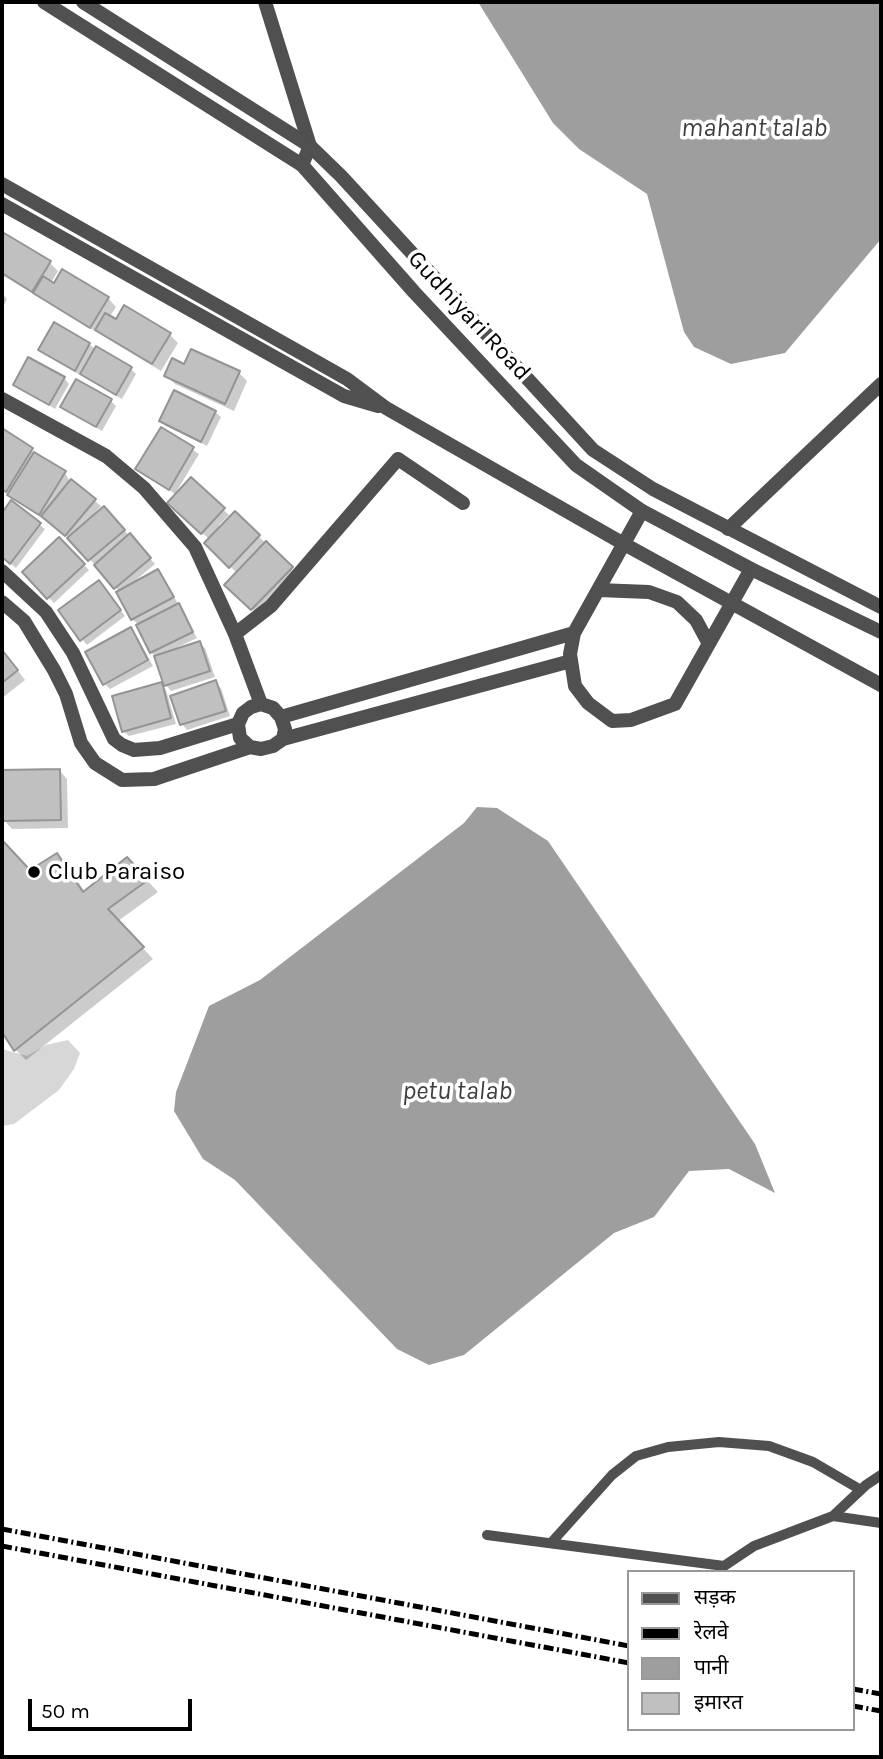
<!DOCTYPE html>
<meta charset="utf-8">
<style>
body{margin:0}
#map{position:relative;width:883px;height:1759px;overflow:hidden;background:#fff;font-family:Karla,"Noto Sans Devanagari",sans-serif}
canvas{display:block}
.frame{position:absolute;inset:0;border:4px solid #000;pointer-events:none}
.legend{position:absolute;left:627px;top:1570px;width:228px;height:161px;box-sizing:border-box;background:#fff;border:2px solid #999;margin:0;padding:9px 12px;list-style:none;font-size:21px;color:#000}
.legend li{display:flex;align-items:center;gap:14px;height:35px}
.legend b{width:35px;border:2px solid #999}
.scale{position:absolute;left:28px;top:1699px;width:164px;height:32px;box-sizing:border-box;border:4px solid #000;border-top:0;padding-left:9px;font-size:21px;line-height:24px;white-space:nowrap;color:#000;-webkit-text-stroke:5px #fff;paint-order:stroke}
</style>
<div id="map">
<canvas width="883" height="1759"></canvas>
<div class="frame"></div>
<ul class="legend">
<li><b style="height:9px;background:#505050"></b>सड़क</li>
<li><b style="height:9px;background:#000"></b>रेलवे</li>
<li><b style="height:19px;background:#9e9e9e"></b>पानी</li>
<li><b style="height:19px;background:#c0c0c0"></b>इमारत</li>
</ul>
<div class="scale">50 m</div>
</div>
<script>
const ctx = document.querySelector('canvas').getContext('2d');
ctx.lineJoin = 'round';
function fill(path, color) {
  ctx.fillStyle = color;
  ctx.fill(path, 'evenodd');
}
function poly(rows) {
  const path = new Path2D();
  for (const r of rows) {
    path.moveTo(r[0], r[1]);
    for (let i = 2; i < r.length; i += 2) path.lineTo(r[i], r[i + 1]);
  }
  return path;
}
function trace(path, color, width, dash) {
  ctx.strokeStyle = color;
  ctx.lineWidth = width;
  ctx.lineCap = dash ? 'butt' : 'round';
  ctx.setLineDash(dash || []);
  ctx.stroke(path);
}
function drawText(font, color, halo, rows, align = 'center') {
  ctx.font = font + ' Karla,sans-serif';
  ctx.lineWidth = 7;
  ctx.setLineDash([]);
  ctx.textBaseline = 'middle';
  ctx.strokeStyle = halo;
  ctx.fillStyle = color;
  for (const [text, x, y, turn = 0] of rows) {
    ctx.save();
    ctx.translate(x, y);
    ctx.rotate((+turn || 0) * Math.PI / 180);
    ctx.textAlign = isNaN(turn) ? turn : align;
    if (halo) ctx.strokeText(text, 0, 0);
    ctx.fillText(text, 0, 0);
    ctx.restore();
  }
}
fill(poly([
 [68,1040,80,1053,74,1069,59,1090,14,1124,2,1126,2,1049,27,1056,46,1045]
]), '#d7d7d7');
fill(poly([
 [478,2,881,2,881,239,785,353,731,364,694,347,684,332,647,194,579,149,553,123],
 [477,807,497,808,548,841,755,1144,775,1193,729,1169,689,1171,654,1217,614,1233,464,1355,429,1365,397,1349,235,1180,203,1159,174,1111,176,1092,209,1006,260,980,464,823]
]), '#9e9e9e');
fill(poly([
 [5,235,49,262,58,271,51,283,108,298,116,307,109,318,170,335,178,343,161,371,2,275,2,240],
 [2,293,7,299,2,309],
 [89,344,96,350,131,369,136,374,122,399,88,379,81,373,80,375,46,355,41,350],
 [185,366,239,373,247,381,234,411,175,384,166,375],
 [64,378,69,384,55,409,15,384],
 [111,401,116,406,102,431,62,407],
 [215,412,221,417,207,446,166,426,161,421],
 [161,429,199,454,175,494,137,469],
 [2,431,65,473,69,480,101,506,93,515,109,514,155,564,131,584,158,571,163,577,197,638,176,648,177,651,199,643,205,648,215,677,171,691,166,685,156,657,151,652,139,625,132,619,120,592,72,540,2,489],
 [191,479,229,515,219,525,221,528,235,513,300,577,261,617,227,585,238,574,206,543,210,540,169,503],
 [11,503,45,529,16,568,2,557,2,516],
 [59,540,89,570,54,603,24,572],
 [104,588,125,616,87,645,82,639],
 [130,630,136,635,153,666,110,689,105,684],
 [2,650,25,680,2,698],
 [215,682,221,688,230,716,187,730,182,724],
 [161,684,166,690,176,724,129,736,123,731],
 [59,770,67,779,68,828,12,829,4,820],
 [2,842,30,872,57,855,68,867,85,892,127,859,158,892,118,921,153,959,26,1060,15,1049,5,1034,2,1036]
]), '#0003');
const building = poly([
 [4,233,51,261,32,292,2,273,2,237,4,233],
 [62,269,109,297,90,328,33,293,43,276,54,283,62,269],
 [124,305,171,333,152,364,95,330,105,313,116,319,124,305],
 [54,322,90,343,75,371,38,350,54,322],
 [96,346,132,367,116,395,80,374,96,346],
 [191,349,240,371,225,404,164,376,172,358,184,364,191,349],
 [28,357,65,377,49,405,13,385,28,357],
 [76,379,112,399,96,427,60,407,76,379],
 [174,390,216,411,201,442,159,421,174,390],
 [161,427,194,447,169,490,135,469,161,427],
 [2,428,33,448,6,492,2,489,2,428],
 [34,452,66,471,39,515,7,495,34,452],
 [191,477,225,508,201,534,167,503,191,477],
 [71,479,96,499,65,536,41,516,71,479],
 [11,500,41,523,10,564,2,557,2,513,11,500],
 [104,506,125,530,88,561,67,538,104,506],
 [235,511,260,535,229,568,204,543,235,511],
 [130,533,151,558,114,589,94,565,130,533],
 [59,537,85,564,47,599,22,572,59,537],
 [266,541,293,567,251,610,224,585,266,541],
 [158,569,174,597,131,620,116,592,158,569],
 [99,580,121,610,80,641,58,610,99,580],
 [179,603,193,632,150,653,136,625,179,603],
 [131,627,148,660,103,685,85,652,131,627],
 [200,641,210,671,164,686,154,656,200,641],
 [2,650,18,670,2,683,2,650],
 [216,680,226,711,180,725,170,696,216,680],
 [162,682,171,718,122,732,112,696,162,682],
 [60,769,61,820,2,821,2,770,60,769],
 [2,840,30,870,57,853,83,892,127,857,148,880,108,909,144,947,14,1051,2,1032,2,840]
]);
fill(building, '#c0c0c0');
trace(building, '#949494', 2);
trace(poly([
 [833,1516,881,1523],
 [487,1535,724,1566,754,1546,833,1516,866,1485,881,1475],
 [551,1543,612,1475,636,1456,668,1447,719,1442,769,1446,813,1462,861,1490]
]), '#505050', 10);
trace(poly([
 [265,2,310,146,302,165],
 [2,184,347,379,386,408,624,544,881,685],
 [2,204,344,396,378,406],
 [2,399,106,456,144,488,195,547,235,634,261,704],
 [642,511,574,633,570,654,575,686,588,703,612,721,631,720,675,704,751,569],
 [728,529,881,384],
 [2,571,46,612,73,653,114,739,122,745,134,750,160,748,238,724],
 [598,590,649,592,677,602,696,620,709,644],
 [2,602,24,621,54,670,66,694,81,743,95,763,122,780,154,779,250,747],
 [235,634,271,606,398,459,463,503],
 [261,704,273,708,281,717,285,729,283,739,273,746,261,749,250,747,240,738,238,724,243,713,251,707,261,704],
 [281,717,574,633],
 [283,739,571,661]
]), '#505050', 14);
trace(poly([
 [44,2,302,165,414,292,576,465,642,511,751,569,881,632],
 [83,2,310,146,341,176,593,450,653,489,881,607]
]), '#505050', 14);
trace(poly([
 [2,1529,629,1646],
 [2,1546,629,1663],
 [853,1689,881,1694],
 [853,1706,881,1711]
]), '#000', 5, [10, 3.5, 2, 3.5]);
for (const [x, y, r, color] of [
 [34,872,7,"#000"]
]) {
  const dot = new Path2D();
  dot.arc(x, y, r, 0, 2 * Math.PI);
  ctx.fillStyle = color;
  ctx.fill(dot);
  trace(dot, '#fff', 2.5);
}
drawText('24px', '#000', '#fff', [
 ["Gudhiyari Road",469,316,47]
]);
drawText('24px', '#000', '#fff', [
 ["Club Paraiso",48,872]
], 'left');
drawText('italic 26px', '#3f3f3f', '#fff', [
 ["mahant talab",754,129],
 ["petu talab",457,1092]
]);
</script>
